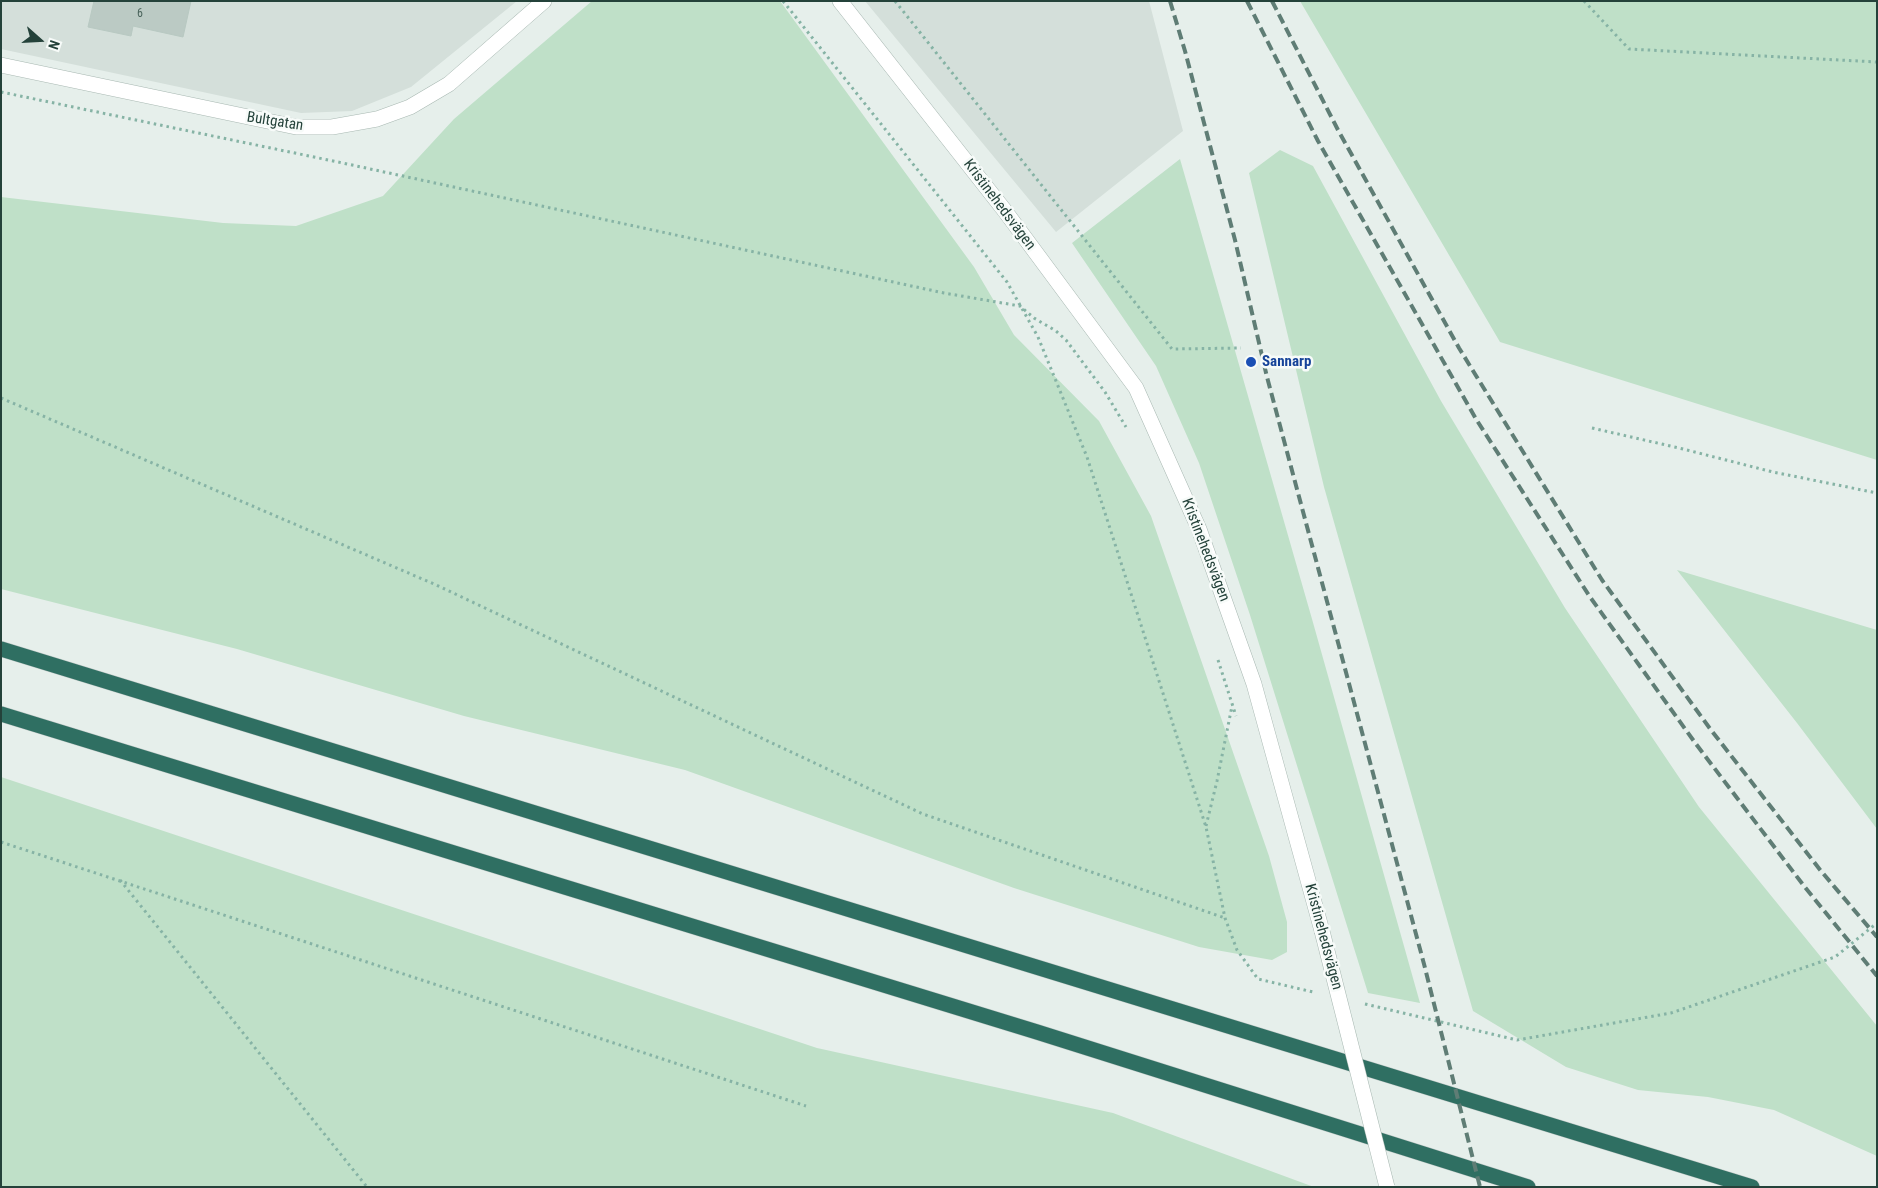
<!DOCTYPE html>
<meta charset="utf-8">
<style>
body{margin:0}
#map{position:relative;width:1878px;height:1188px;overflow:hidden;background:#e6efeb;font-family:"Roboto Condensed",sans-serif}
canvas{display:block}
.frame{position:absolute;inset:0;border:2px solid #24423a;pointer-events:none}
.north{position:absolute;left:15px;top:15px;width:50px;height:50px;-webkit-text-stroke:4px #f7fbf9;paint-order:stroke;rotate:109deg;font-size:14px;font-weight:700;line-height:20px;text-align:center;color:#24423a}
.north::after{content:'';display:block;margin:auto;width:18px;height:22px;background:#24423a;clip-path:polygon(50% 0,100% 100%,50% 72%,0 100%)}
</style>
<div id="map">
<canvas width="1878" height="1188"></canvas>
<div class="frame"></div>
<div class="north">N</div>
</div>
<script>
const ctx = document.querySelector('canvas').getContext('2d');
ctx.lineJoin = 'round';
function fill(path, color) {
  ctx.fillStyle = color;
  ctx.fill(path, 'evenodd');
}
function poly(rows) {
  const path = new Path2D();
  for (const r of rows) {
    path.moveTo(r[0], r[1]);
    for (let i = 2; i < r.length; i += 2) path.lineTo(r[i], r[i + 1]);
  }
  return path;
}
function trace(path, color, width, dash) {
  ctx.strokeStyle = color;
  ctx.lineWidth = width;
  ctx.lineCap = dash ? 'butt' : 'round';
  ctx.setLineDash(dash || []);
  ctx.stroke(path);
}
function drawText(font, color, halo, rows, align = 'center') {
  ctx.font = font + ' "Roboto Condensed",sans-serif';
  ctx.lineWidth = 5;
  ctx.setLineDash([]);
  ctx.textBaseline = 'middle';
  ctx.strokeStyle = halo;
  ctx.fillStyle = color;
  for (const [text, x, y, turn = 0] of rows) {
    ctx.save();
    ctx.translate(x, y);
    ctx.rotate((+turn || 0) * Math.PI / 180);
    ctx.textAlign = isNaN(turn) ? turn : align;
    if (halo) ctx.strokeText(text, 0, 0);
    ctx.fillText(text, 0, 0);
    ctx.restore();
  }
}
fill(poly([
 [1,1,517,1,411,87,352,111,301,113,1,49],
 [865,1,1149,1,1183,131,1056,232]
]), '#d4dfda');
fill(poly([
 [592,1,780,1,974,267,1014,335,1099,421,1151,516,1269,856,1287,922,1287,952,1272,960,1199,947,1014,888,685,770,464,716,237,649,1,589,1,197,223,223,296,226,383,196,454,119],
 [1300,1,1877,1,1877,460,1500,342],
 [1280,150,1313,166,1441,401,1565,608,1699,807,1877,1026,1877,1156,1774,1110,1708,1097,1638,1090,1566,1067,1473,1011,1324,487,1249,173],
 [1180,159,1312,619,1420,1003,1368,993,1250,615,1199,463,1156,366,1072,243],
 [1677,570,1877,630,1877,829,1797,723],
 [1,777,817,1048,1113,1113,1314,1187,1,1187]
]), '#bfe0c8');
const building = poly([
 [94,1,191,1,183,37,133,26,131,36,88,27,94,1]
]);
fill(building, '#bbcac4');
trace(building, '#b8c9c2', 1);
const minor = poly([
 [1,65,296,127,332,127,377,119,410,107,449,84,544,1]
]);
const tertiary = poly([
 [840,1,1005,211,1136,388,1199,529,1254,684,1322,931]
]);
const motorway = poly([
 [1,649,1752,1187],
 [1,714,1037,1032,1528,1187]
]);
trace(minor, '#a8b8b2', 16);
trace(tertiary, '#a8b8b2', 16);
trace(motorway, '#c2cac8', 16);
trace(poly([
 [783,1,1007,282,1038,337,1087,457,1206,827,1225,918,1237,950,1258,979,1313,992],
 [895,1,1172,349,1241,348],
 [1584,1,1629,49,1877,62],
 [1,92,338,162,944,293,1020,306,1034,318,1056,331,1066,340,1105,392,1126,427],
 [1,398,434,584,923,814,1225,918],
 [1592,428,1679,448,1773,472,1877,493],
 [1218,660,1236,716],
 [1206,826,1217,781,1232,706],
 [1,842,806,1106],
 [120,880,367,1187],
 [1365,1004,1517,1040,1671,1013,1835,957,1877,923]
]), '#86b3a5', 3, [2.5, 4]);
trace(minor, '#fff', 15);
trace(tertiary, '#fff', 15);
trace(motorway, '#2f6f62', 15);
trace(poly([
 [1170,1,1185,51,1235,240,1267,377,1424,964,1480,1187],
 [1247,1,1318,141,1476,419,1590,597,1696,744,1804,886,1877,976],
 [1272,1,1338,130,1459,348,1602,580,1711,730,1821,871,1877,937]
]), '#5f7d75', 4, [10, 5]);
const tertiaryBridge = poly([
 [1322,931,1387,1187]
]);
trace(tertiaryBridge, '#a8b8b2', 16, []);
trace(tertiaryBridge, '#fff', 15);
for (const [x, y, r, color] of [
 [1251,362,6,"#1a4fb4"]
]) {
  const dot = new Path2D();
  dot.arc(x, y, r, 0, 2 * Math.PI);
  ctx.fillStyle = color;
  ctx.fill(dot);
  trace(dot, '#f7fbf9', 2);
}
drawText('12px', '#4a645c', null, [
 ["6",140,14]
]);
drawText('15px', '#24423a', '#f7fbf9', [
 ["Bultgatan",275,122,9],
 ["Kristinehedsvägen",999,205,53],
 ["Kristinehedsvägen",1205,550,69],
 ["Kristinehedsvägen",1323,937,75]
]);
drawText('bold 15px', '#164399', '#f7fbf9', [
 ["Sannarp",1262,362]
], 'left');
</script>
